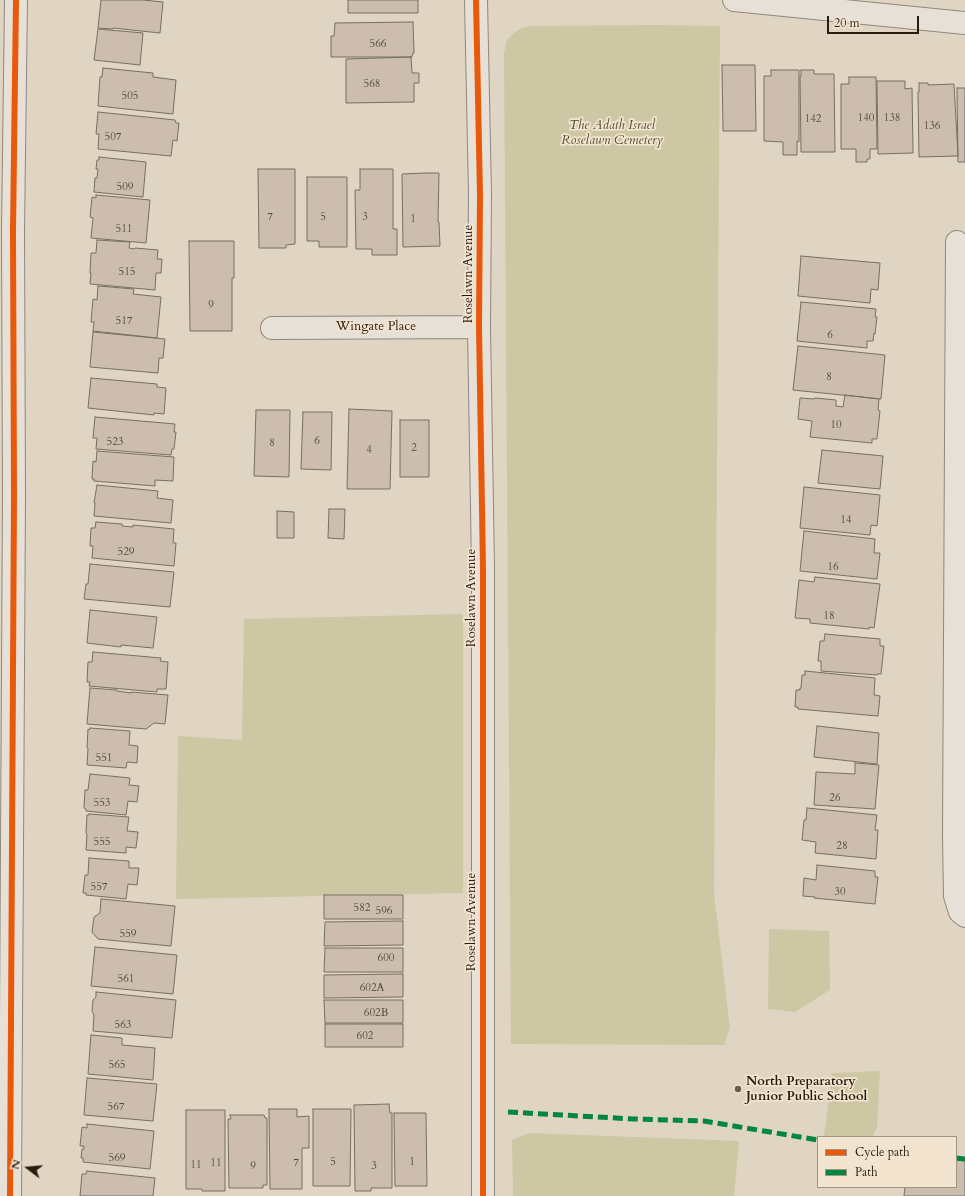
<!DOCTYPE html>
<style>
body{margin:0}
#map{position:relative;width:965px;height:1196px;overflow:hidden;background:#e0d4c3;font-family:Cardo,serif}
canvas{display:block}
.legend{position:absolute;left:817px;top:1136px;width:140px;height:52px;box-sizing:border-box;background:#f3e4d0;border:1px solid #a29482;margin:0;padding:5px 7px;list-style:none;font-size:12px;color:#291c0e}
.legend li{display:flex;align-items:center;gap:8px;height:20px}
.legend b{width:20px;border:1px solid #a29482}
.north{position:absolute;left:8px;top:1148px;width:40px;height:40px;-webkit-text-stroke:3px #f3e4d0;paint-order:stroke;rotate:286deg;font-size:11px;font-weight:700;line-height:16px;text-align:center;color:#291c0e}
.north::after{content:'';display:block;margin:auto;width:14px;height:18px;background:#291c0e;clip-path:polygon(50% 0,100% 100%,50% 72%,0 100%)}
.scale{position:absolute;left:827px;top:16px;width:92px;height:18px;box-sizing:border-box;border:2px solid #291c0e;border-top:0;padding-left:5px;font-size:12px;line-height:14px;white-space:nowrap;color:#291c0e;-webkit-text-stroke:3px #f3e4d0;paint-order:stroke}
</style>
<div id="map">
<canvas width="965" height="1196"></canvas>
<ul class="legend">
<li><b style="height:5px;background:#e8590c"></b>Cycle path</li>
<li><b style="height:5px;background:#00873e"></b>Path</li>
</ul>
<div class="north">N</div>
<div class="scale">20 m</div>
</div>
<script>
const ctx = document.querySelector('canvas').getContext('2d');
ctx.lineJoin = 'round';
function fill(path, color) {
  ctx.fillStyle = color;
  ctx.fill(path, 'evenodd');
}
function poly(rows) {
  const path = new Path2D();
  for (const r of rows) {
    path.moveTo(r[0], r[1]);
    for (let i = 2; i < r.length; i += 2) path.lineTo(r[i], r[i + 1]);
  }
  return path;
}
function trace(path, color, width, dash) {
  ctx.strokeStyle = color;
  ctx.lineWidth = width;
  ctx.lineCap = dash ? 'butt' : 'round';
  ctx.setLineDash(dash || []);
  ctx.stroke(path);
}
function drawText(font, color, halo, rows, align = 'center') {
  ctx.font = font + ' Cardo,serif';
  ctx.lineWidth = 3.5;
  ctx.setLineDash([]);
  ctx.textBaseline = 'middle';
  ctx.strokeStyle = halo;
  ctx.fillStyle = color;
  for (const [text, x, y, turn = 0] of rows) {
    ctx.save();
    ctx.translate(x, y);
    ctx.rotate((+turn || 0) * Math.PI / 180);
    ctx.textAlign = isNaN(turn) ? turn : align;
    if (halo) ctx.strokeText(text, 0, 0);
    ctx.fillText(text, 0, 0);
    ctx.restore();
  }
}
fill(poly([
 [656,25,720,26,714,893,730,1028,724,1045,511,1044,504,53,507,40,514,33,522,28,532,26],
 [463,614,463,893,176,899,178,736,242,740,244,619],
 [769,929,829,931,830,990,795,1012,768,1009],
 [880,1071,877,1128,872,1137,824,1137,832,1073],
 [529,1133,739,1141,734,1196,513,1196,512,1140]
]), '#cdc7a4');
const building = poly([
 [101,0,143,0,163,2,160,33,113,28,113,29,98,28,101,0],
 [348,0,418,0,418,13,348,13,348,0],
 [413,22,414,53,413,53,412,57,331,57,331,36,334,36,335,23,413,22],
 [98,29,143,33,140,65,94,60,98,29],
 [411,57,412,73,419,73,419,83,414,83,414,102,346,103,346,59,411,57],
 [722,65,755,65,756,131,723,131,722,65],
 [103,68,153,73,153,77,176,80,173,114,98,106,100,77,102,77,103,68],
 [771,70,799,70,799,142,797,141,797,155,783,155,783,142,764,141,764,76,771,76,771,70],
 [801,70,814,70,814,74,834,74,835,152,801,152,800,76,801,76,801,70],
 [849,77,876,77,877,149,870,149,870,159,867,159,867,162,856,162,856,149,841,149,841,84,849,84,849,77],
 [877,81,905,81,905,89,912,88,913,153,878,154,877,81],
 [919,83,928,83,928,85,954,84,958,156,919,157,918,92,919,92,919,83],
 [957,88,965,88,965,162,958,162,957,88],
 [98,112,175,120,176,123,179,123,177,141,173,140,171,156,98,149,99,134,96,134,98,112],
 [99,157,146,162,143,197,94,192,95,178,97,178,98,169,96,169,97,160,99,160,99,157],
 [258,169,295,169,295,244,286,245,286,248,259,248,258,169],
 [360,169,393,169,393,229,397,229,397,255,372,255,372,249,356,249,355,190,360,190,360,169],
 [426,173,439,173,438,222,439,222,440,246,403,247,402,174,426,173],
 [307,177,347,177,347,247,319,247,319,241,307,241,307,177],
 [96,195,150,200,146,243,91,238,93,218,90,217,92,197,96,198,96,195],
 [97,240,130,242,129,248,134,249,135,248,158,250,157,259,162,259,161,273,156,273,155,290,90,284,91,273,90,273,91,253,96,253,97,240],
 [189,241,234,241,234,278,232,278,232,331,190,331,189,241],
 [801,256,880,263,878,290,871,289,870,303,798,296,801,256],
 [98,286,134,289,133,294,161,297,157,338,93,331,94,322,91,322,93,299,97,300,98,286],
 [801,302,876,309,875,317,877,317,875,334,874,333,873,341,867,341,867,348,797,341,801,302],
 [93,332,165,339,163,358,159,358,158,373,90,367,93,332],
 [798,346,885,355,881,399,793,390,798,346],
 [91,378,157,384,157,387,166,388,164,414,154,413,154,415,88,408,91,378],
 [845,395,879,399,878,410,880,411,877,439,872,439,872,443,810,437,812,421,798,419,800,398,814,399,815,398,836,400,836,406,843,407,845,395],
 [349,409,392,411,390,489,347,489,349,409],
 [256,410,290,410,289,477,254,476,256,410],
 [303,412,332,412,331,470,301,469,303,412],
 [95,417,175,424,174,432,176,432,174,449,172,449,171,455,96,449,97,438,93,438,95,417],
 [400,420,429,420,429,477,400,477,400,420],
 [822,450,883,456,880,489,818,483,822,450],
 [97,451,174,457,173,481,155,480,155,486,94,481,94,479,92,479,93,461,96,462,97,451],
 [97,485,158,491,157,498,173,500,171,523,94,516,95,503,94,503,97,485],
 [804,487,880,495,877,526,871,525,870,535,800,528,804,487],
 [329,509,345,509,344,539,328,538,329,509],
 [277,511,294,512,294,538,277,538,277,511],
 [96,522,122,524,122,526,133,527,133,525,174,529,173,543,176,543,174,566,92,558,93,546,90,546,91,528,95,528,96,522],
 [804,531,875,539,874,553,880,553,877,579,800,571,804,531],
 [90,564,174,572,170,607,84,599,86,584,88,584,90,564],
 [815,577,880,584,874,628,869,627,869,629,810,623,810,619,795,618,799,580,814,582,815,577],
 [90,610,157,617,153,648,121,645,121,647,87,643,90,610],
 [825,634,880,639,880,646,884,646,881,674,877,674,877,675,821,671,821,661,818,661,820,641,824,641,825,634],
 [93,652,161,658,160,661,168,662,166,689,157,689,157,692,89,686,90,682,87,682,88,662,92,662,93,652],
 [805,671,875,678,874,695,880,696,878,716,798,709,798,707,795,707,796,690,800,690,800,688,801,688,802,675,805,675,805,671],
 [90,688,117,690,117,691,131,693,131,692,168,695,165,724,154,723,146,729,87,724,90,688],
 [817,726,879,733,877,764,814,757,817,726],
 [90,728,130,731,129,745,138,746,137,763,127,762,126,768,87,765,88,748,87,748,88,729,89,730,90,728],
 [855,763,879,765,875,809,814,805,816,772,855,774,855,763],
 [90,774,130,778,129,785,139,786,137,802,128,801,126,815,86,811,86,809,84,808,85,790,88,790,90,774],
 [807,808,877,815,875,830,878,830,876,859,815,853,816,842,802,840,804,820,806,820,807,808],
 [89,814,129,817,127,831,138,832,136,848,126,847,126,853,86,850,87,834,86,833,87,815,89,815,89,814],
 [89,858,129,861,129,868,139,868,137,885,128,884,126,899,86,895,86,893,83,893,85,875,88,875,89,858],
 [817,865,875,871,875,877,878,877,875,904,814,898,815,897,803,896,804,878,816,880,817,865],
 [324,895,403,895,403,919,324,919,324,895],
 [101,899,175,906,171,946,98,939,92,932,94,917,100,913,101,899],
 [403,921,403,945,324,946,325,922,403,921],
 [95,947,177,955,173,994,91,986,95,947],
 [325,948,403,948,403,972,324,972,325,948],
 [403,974,403,997,324,998,324,975,403,974],
 [96,992,176,1000,172,1038,93,1031,94,1015,92,1011,93,1000,96,997,96,992],
 [324,1000,403,1000,403,1023,325,1023,324,1000],
 [325,1024,403,1024,403,1047,325,1047,325,1024],
 [91,1035,122,1038,122,1045,155,1048,153,1080,88,1074,91,1035],
 [87,1078,157,1084,153,1121,84,1115,87,1078],
 [389,1104,390,1113,392,1113,392,1188,371,1188,371,1191,355,1191,354,1105,389,1104],
 [269,1109,297,1109,297,1117,309,1116,309,1148,302,1148,302,1189,270,1189,269,1109],
 [313,1109,351,1109,350,1186,313,1186,313,1109],
 [186,1110,225,1110,225,1191,202,1191,202,1189,186,1189,186,1110],
 [394,1113,426,1113,427,1186,395,1186,394,1113],
 [230,1115,264,1115,265,1118,267,1118,267,1185,263,1185,263,1188,229,1188,228,1119,231,1119,230,1115],
 [87,1124,154,1131,150,1169,83,1162,83,1158,81,1158,82,1149,84,1149,84,1146,80,1146,82,1127,87,1128,87,1124],
 [956,1160,965,1161,965,1196,904,1196,905,1187,956,1187,956,1160],
 [87,1171,155,1178,153,1196,80,1196,82,1174,86,1174,87,1171]
]);
fill(building, '#ccbdae');
trace(building, '#766f64', 1);
const minor = poly([
 [476,0,480,194,479,327,483,569,483,1196],
 [734,0,965,23],
 [957,242,954,837,955,896,960,912,965,916],
 [272,328,479,327],
 [10,1196,14,496,13,231,16,0]
]);
trace(minor, '#90887d', 24);
trace(minor, '#e7e0d7', 22);
trace(poly([
 [508,1112,634,1119,704,1121,818,1140],
 [956,1158,965,1159]
]), '#00873e', 5, [10, 5]);
trace(poly([
 [476,0,480,194,479,327,483,569,483,1196],
 [10,1196,14,496,13,231,16,0]
]), '#e8590c', 6);
for (const [x, y, r, color] of [
 [738,1089,4,"#695c4d"]
]) {
  const dot = new Path2D();
  dot.arc(x, y, r, 0, 2 * Math.PI);
  ctx.fillStyle = color;
  ctx.fill(dot);
  trace(dot, '#f3e4d0', 1.5);
}
drawText('11px', '#544638', null, [
 ["566",378,44],
 ["568",372,84],
 ["505",130,96],
 ["140",866,118],
 ["138",892,118],
 ["142",813,119],
 ["136",932,126],
 ["507",113,137],
 ["509",125,187],
 ["7",270,217],
 ["5",323,217],
 ["3",365,217],
 ["1",413,219],
 ["511",124,229],
 ["515",127,272],
 ["9",211,305],
 ["517",124,321],
 ["6",830,335],
 ["8",829,377],
 ["10",836,425],
 ["6",317,441],
 ["523",115,442],
 ["8",272,443],
 ["2",414,448],
 ["4",369,450],
 ["14",846,520],
 ["529",126,552],
 ["16",833,567],
 ["18",829,616],
 ["551",104,758],
 ["26",835,798],
 ["553",102,803],
 ["555",102,842],
 ["28",842,846],
 ["557",99,887],
 ["30",840,892],
 ["582",362,908],
 ["596",384,911],
 ["559",128,934],
 ["600",386,958],
 ["561",126,979],
 ["602A",372,988],
 ["602B",376,1013],
 ["563",123,1025],
 ["602",365,1036],
 ["565",117,1065],
 ["567",116,1107],
 ["569",117,1158],
 ["5",333,1162],
 ["1",412,1162],
 ["11",216,1163],
 ["7",296,1163],
 ["11",196,1165],
 ["9",253,1166],
 ["3",374,1166]
]);
drawText('italic 13px', '#554c34', '#f3e4d0', [
 ["The Adath Israel",612,126],
 ["Roselawn Cemetery",612,141]
]);
drawText('13px', '#291c0e', '#f3e4d0', [
 ["Roselawn Avenue",469,274,-90],
 ["Wingate Place",376,327],
 ["Roselawn Avenue",472,598,-90],
 ["Roselawn Avenue",472,922,-90]
]);
drawText('bold 13px', '#291c0e', '#f3e4d0', [
 ["North Preparatory",746,1082],
 ["Junior Public School",746,1097]
], 'left');
</script>
